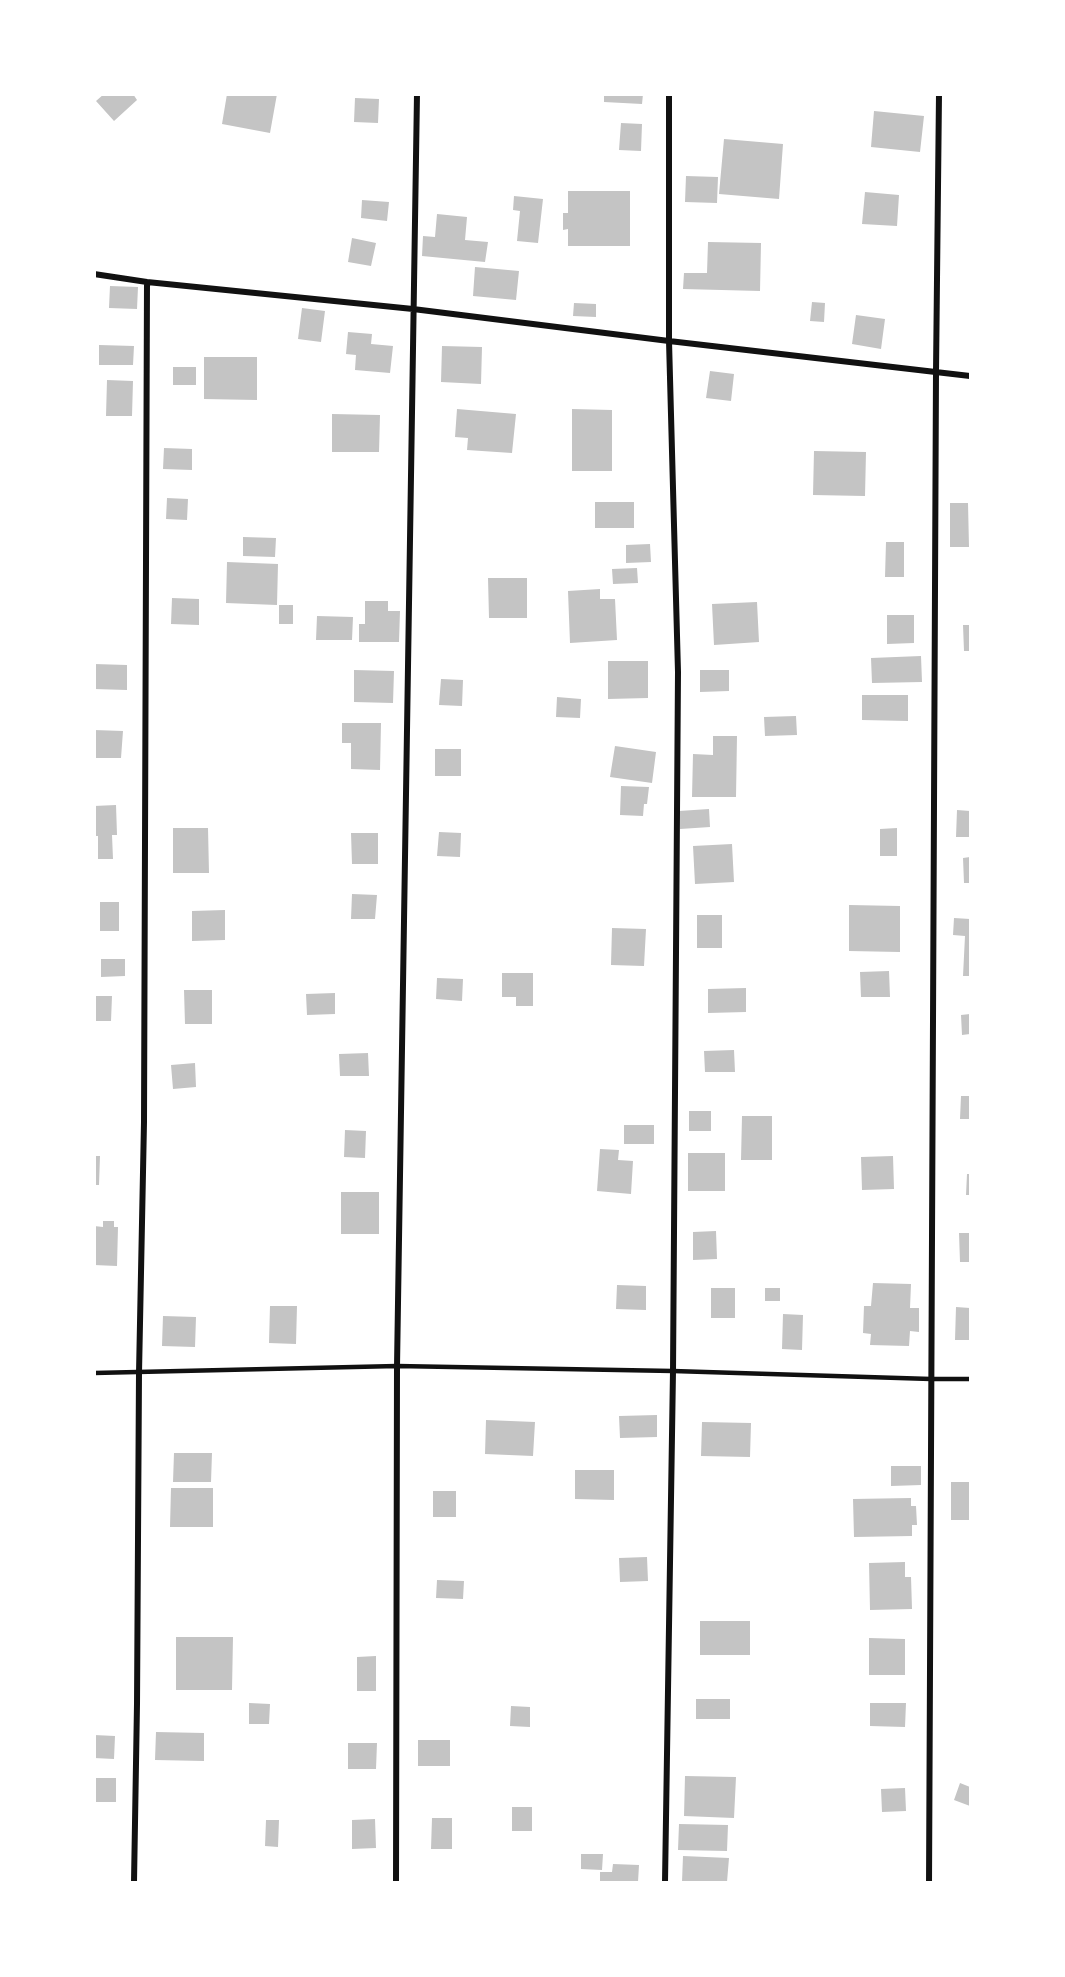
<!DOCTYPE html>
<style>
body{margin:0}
#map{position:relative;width:1065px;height:1977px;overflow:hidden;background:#fff;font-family:Overpass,sans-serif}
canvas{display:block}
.frame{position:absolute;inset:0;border:96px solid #fff;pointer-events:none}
</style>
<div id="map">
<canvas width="1065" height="1977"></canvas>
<div class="frame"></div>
</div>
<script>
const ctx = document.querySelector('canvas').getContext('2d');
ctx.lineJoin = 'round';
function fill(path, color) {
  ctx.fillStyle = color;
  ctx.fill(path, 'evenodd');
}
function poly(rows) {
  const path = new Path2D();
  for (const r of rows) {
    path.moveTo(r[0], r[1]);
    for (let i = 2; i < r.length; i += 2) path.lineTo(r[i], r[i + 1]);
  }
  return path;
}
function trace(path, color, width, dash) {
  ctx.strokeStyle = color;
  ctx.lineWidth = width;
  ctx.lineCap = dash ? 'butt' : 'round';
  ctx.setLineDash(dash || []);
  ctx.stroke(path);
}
fill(poly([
 [104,94,133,94,137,100,114,121,96,101],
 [227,94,277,94,270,133,222,124],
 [604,94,643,94,642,104,604,102],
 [355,98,379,99,378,123,354,122],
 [874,111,924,116,920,152,871,147],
 [621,123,642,124,641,151,619,150],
 [724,139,783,144,779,199,719,194],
 [686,176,718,177,717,203,685,202],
 [568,191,630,191,630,246,568,246,568,229,563,230,563,213,568,213],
 [865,192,899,195,897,226,862,224],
 [514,196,543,199,538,243,517,241,520,211,513,210],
 [362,200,389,202,387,221,361,218],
 [437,214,467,217,465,240,488,242,485,262,422,256,423,236,435,237],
 [352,238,376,243,371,266,348,262],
 [708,242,761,243,760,291,683,289,684,273,707,273],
 [475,267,519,271,516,300,473,296],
 [110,286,138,287,137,309,109,308],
 [812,302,825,303,824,322,810,321],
 [574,303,596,304,596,317,573,316],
 [302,308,325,311,321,342,298,339],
 [856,315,885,319,881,349,852,344],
 [348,332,372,334,371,344,393,346,390,373,355,370,356,355,346,354],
 [99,345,134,346,133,365,99,365],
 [442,346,482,347,481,384,441,382],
 [204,357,257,357,257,400,204,399],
 [173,367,196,367,196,385,173,385],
 [710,371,734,374,731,401,706,398],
 [107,380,133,381,132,416,106,416],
 [457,409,516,414,512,453,467,450,468,438,455,437],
 [572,409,612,410,612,471,572,471],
 [332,414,380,415,379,452,332,452],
 [164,448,192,449,192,470,163,469],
 [814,451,866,452,865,496,813,495],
 [167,498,188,499,187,520,166,519],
 [595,502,634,502,634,528,595,528],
 [950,503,968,503,969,547,950,547],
 [243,537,276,538,275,557,243,556],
 [886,542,904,542,904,577,885,577],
 [650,544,651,562,626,563,626,545],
 [227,562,278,564,277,605,226,603],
 [637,568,638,583,613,584,612,569],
 [488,578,527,578,527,618,489,618],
 [600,589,600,599,615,599,617,640,570,643,568,591],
 [172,598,199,599,199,625,171,624],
 [365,601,388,601,388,611,400,611,399,642,359,642,359,624,365,624],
 [757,602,759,642,714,645,712,604],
 [279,605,293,605,293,624,279,624],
 [887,615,914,615,914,643,887,644],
 [317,616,353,617,352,640,316,640],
 [963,625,970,625,970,651,964,651],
 [921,656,922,682,872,683,871,658],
 [608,661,648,661,648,698,608,699],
 [94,664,127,665,127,690,94,689],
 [354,670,394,671,393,703,354,702],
 [700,670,729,670,729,691,700,692],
 [441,679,463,680,462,706,439,705],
 [862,695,908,695,908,721,862,720],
 [557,697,581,699,580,718,556,717],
 [796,716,797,735,765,736,764,717],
 [342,723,381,723,380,770,351,769,351,743,342,743],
 [94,730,123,731,121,758,94,758],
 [713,736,737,736,736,797,692,797,693,754,713,755],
 [615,746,656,752,652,783,610,777],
 [435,749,461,749,461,776,435,776],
 [621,786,649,787,647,804,644,804,643,816,620,815],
 [116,805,117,835,112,835,113,859,98,859,98,836,94,836,94,806],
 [709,809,710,827,680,829,679,811],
 [957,810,970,811,970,837,956,837],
 [173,828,208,828,209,873,173,873],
 [897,828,897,856,880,856,880,829],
 [439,832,461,833,460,857,437,856],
 [351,833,378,833,378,864,352,864],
 [732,844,734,882,695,884,693,846],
 [970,857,970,883,964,883,963,858],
 [352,894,377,895,375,919,351,919],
 [100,902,119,902,119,931,100,931],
 [849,905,900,906,900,952,849,951],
 [225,910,225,940,192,941,192,911],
 [697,915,722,915,722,948,697,948],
 [954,918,970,919,970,976,963,976,965,936,953,935],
 [612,928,646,929,644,966,611,965],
 [101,959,125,959,125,976,101,977],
 [889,971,890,997,861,997,860,972],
 [502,973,533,973,533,1006,516,1006,516,997,502,997],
 [437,978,463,979,462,1001,436,999],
 [746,988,746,1012,708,1013,708,989],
 [184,990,212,990,212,1024,185,1024],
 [335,993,335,1014,307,1015,306,994],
 [94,996,112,996,111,1021,94,1021],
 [970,1014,970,1034,962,1035,961,1015],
 [734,1050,735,1072,705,1072,704,1051],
 [368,1053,369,1076,340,1076,339,1054],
 [195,1063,196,1087,173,1089,171,1065],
 [961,1096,970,1096,970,1119,960,1119],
 [689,1111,711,1111,711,1131,689,1131],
 [742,1116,772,1116,772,1160,741,1160],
 [624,1125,654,1125,654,1144,624,1144],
 [345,1130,366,1131,365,1158,344,1157],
 [600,1149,619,1150,618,1160,633,1161,631,1194,597,1191],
 [688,1153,725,1153,725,1191,688,1191],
 [94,1156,100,1156,99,1185,94,1185],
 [893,1156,894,1189,862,1190,861,1157],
 [967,1174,970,1174,970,1195,966,1195],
 [341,1192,379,1192,379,1234,341,1234],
 [103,1221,114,1221,114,1227,118,1227,117,1266,94,1265,94,1226,103,1227],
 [716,1231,717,1259,693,1260,693,1232],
 [959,1233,970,1233,970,1262,960,1262],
 [873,1283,911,1284,910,1308,919,1308,919,1332,910,1331,909,1346,870,1345,871,1334,863,1333,864,1306,871,1306],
 [617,1285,646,1286,646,1310,616,1309],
 [711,1288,735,1288,735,1318,711,1318],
 [765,1288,780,1288,780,1301,765,1301],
 [270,1306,297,1306,296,1344,269,1343],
 [956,1307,970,1308,970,1340,955,1340],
 [783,1314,803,1315,802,1350,782,1349],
 [163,1316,196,1317,195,1347,162,1346],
 [657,1415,657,1437,620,1438,619,1416],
 [486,1420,535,1422,533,1456,485,1454],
 [702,1422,751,1423,750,1457,701,1456],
 [174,1453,212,1453,211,1482,173,1482],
 [891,1466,921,1466,921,1485,891,1486],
 [575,1470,614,1470,614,1500,575,1499],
 [951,1482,970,1482,970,1520,951,1520],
 [171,1488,213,1488,213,1527,170,1527],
 [433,1491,456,1491,456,1517,433,1517],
 [911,1498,911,1506,916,1506,917,1525,912,1525,912,1536,854,1537,853,1499],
 [647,1557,648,1581,620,1582,619,1558],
 [905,1562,905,1577,911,1577,912,1609,870,1610,869,1563],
 [437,1580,464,1581,463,1599,436,1598],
 [700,1621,750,1621,750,1655,700,1655],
 [176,1637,233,1637,232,1690,176,1690],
 [869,1638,905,1639,905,1675,869,1675],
 [376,1656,376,1691,357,1691,357,1657],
 [696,1699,730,1699,730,1719,696,1719],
 [249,1703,270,1704,269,1724,249,1724],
 [870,1703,906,1703,905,1727,870,1726],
 [511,1706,530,1707,530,1727,510,1726],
 [156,1732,204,1733,204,1761,155,1760],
 [94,1735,115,1736,114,1759,94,1758],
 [418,1740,450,1740,450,1766,418,1766],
 [348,1743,377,1743,376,1769,348,1769],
 [685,1776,736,1777,734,1818,684,1816],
 [96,1778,116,1778,116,1802,95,1802],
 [960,1783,970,1787,970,1806,954,1800],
 [905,1788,906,1811,882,1812,881,1789],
 [512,1807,532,1807,532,1831,512,1831],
 [432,1818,452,1818,452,1849,431,1849],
 [375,1819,376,1848,352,1849,352,1820],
 [266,1820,279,1820,278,1847,265,1846],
 [679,1824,728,1825,727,1851,678,1850],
 [581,1854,603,1854,602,1870,581,1869],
 [683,1856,729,1858,727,1882,682,1882],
 [613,1864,639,1865,638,1882,600,1882,600,1872,612,1872]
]), '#c4c4c4');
trace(poly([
 [94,1373,397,1366,673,1371,931,1379,970,1379]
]), '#111', 4.5);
trace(poly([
 [94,274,147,282,413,309,669,341,970,376],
 [134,1882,137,1704,139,1373,144,1122,147,282],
 [396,1882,397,1366,417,94],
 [665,1882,673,1371,678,672,669,341,669,94],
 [929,1882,936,372,939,94]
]), '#111', 6);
</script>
